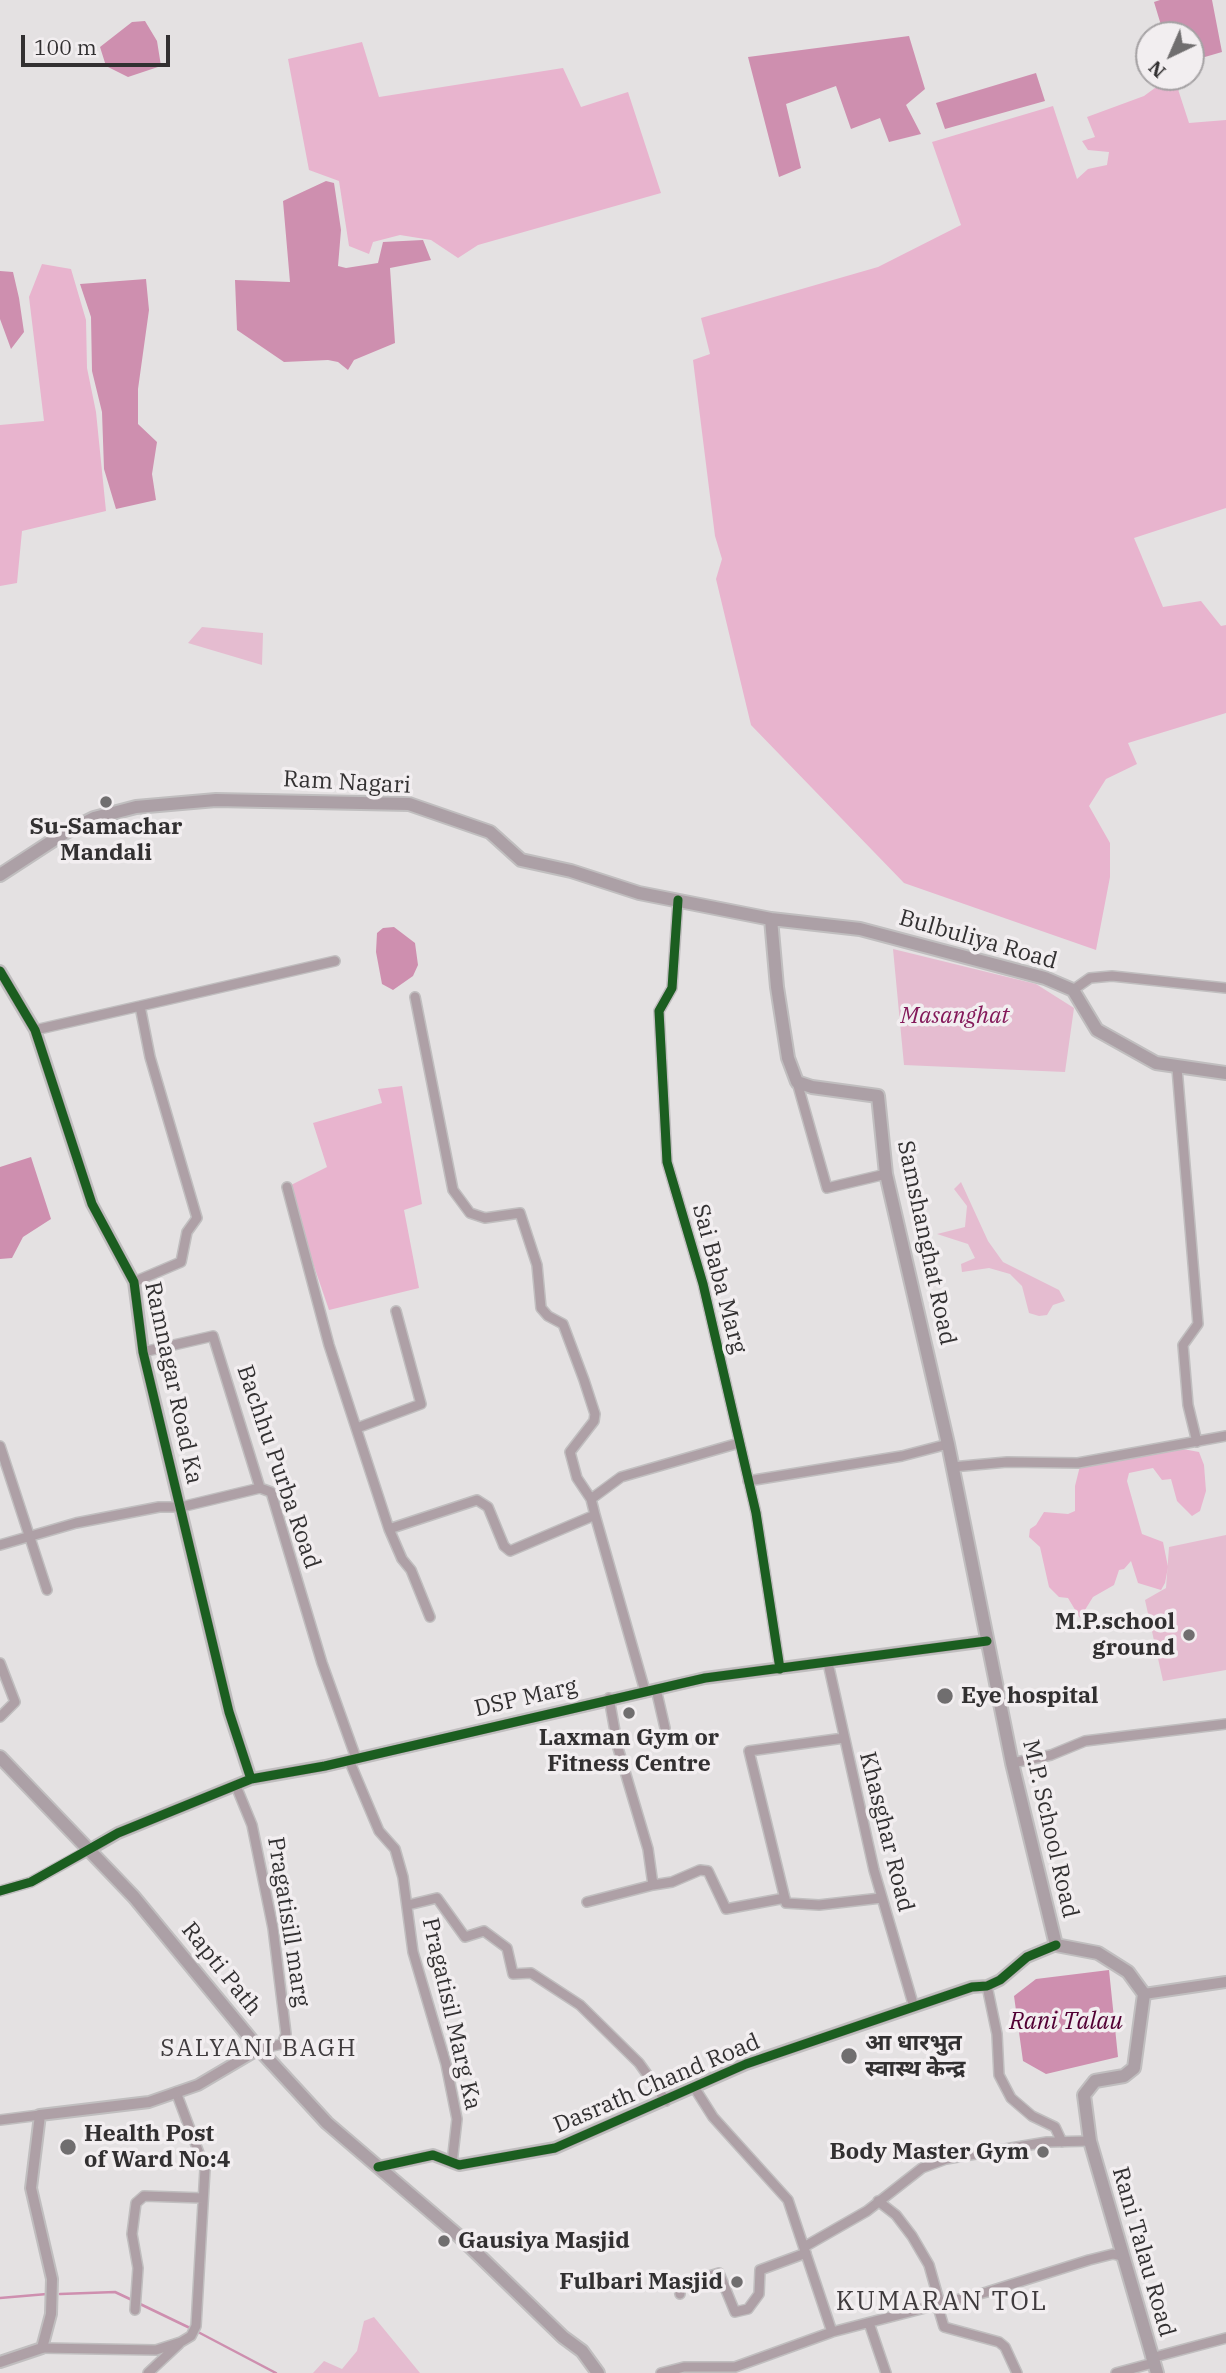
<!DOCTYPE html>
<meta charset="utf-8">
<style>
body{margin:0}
#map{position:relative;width:1226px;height:2373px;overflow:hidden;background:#e4e1e2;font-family:"IBM Plex Serif",serif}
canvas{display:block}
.north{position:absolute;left:1135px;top:21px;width:70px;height:70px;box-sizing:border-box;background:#f2eef0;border:2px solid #a5a2a4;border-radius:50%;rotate:224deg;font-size:19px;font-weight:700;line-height:28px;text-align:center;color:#323031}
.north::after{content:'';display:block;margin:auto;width:24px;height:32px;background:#706e6f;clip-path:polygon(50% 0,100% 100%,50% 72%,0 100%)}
.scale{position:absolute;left:21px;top:35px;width:149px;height:32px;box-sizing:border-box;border:4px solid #323031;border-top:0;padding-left:9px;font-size:21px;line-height:24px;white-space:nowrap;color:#323031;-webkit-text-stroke:5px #f2eef0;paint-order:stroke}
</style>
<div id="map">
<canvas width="1226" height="2373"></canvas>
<div class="north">N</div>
<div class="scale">100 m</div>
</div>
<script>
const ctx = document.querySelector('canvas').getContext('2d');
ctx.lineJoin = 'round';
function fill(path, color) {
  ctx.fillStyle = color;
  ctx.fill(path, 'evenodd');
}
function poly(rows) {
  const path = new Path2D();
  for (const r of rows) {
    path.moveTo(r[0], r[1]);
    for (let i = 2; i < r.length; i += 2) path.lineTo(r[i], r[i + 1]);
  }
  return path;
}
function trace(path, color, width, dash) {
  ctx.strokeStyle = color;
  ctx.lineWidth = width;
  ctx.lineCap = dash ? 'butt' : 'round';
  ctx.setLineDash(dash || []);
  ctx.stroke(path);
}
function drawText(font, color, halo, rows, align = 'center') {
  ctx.font = font + ' "IBM Plex Serif","Noto Sans Devanagari",serif';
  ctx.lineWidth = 7;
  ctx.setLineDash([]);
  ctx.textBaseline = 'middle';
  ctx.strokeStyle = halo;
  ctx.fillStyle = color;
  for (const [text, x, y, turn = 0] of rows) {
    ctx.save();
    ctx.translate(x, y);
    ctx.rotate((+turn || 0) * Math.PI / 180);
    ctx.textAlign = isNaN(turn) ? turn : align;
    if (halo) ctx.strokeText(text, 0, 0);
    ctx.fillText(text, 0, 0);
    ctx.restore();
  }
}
fill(poly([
 [202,627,263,633,262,665,188,643],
 [893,949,1036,984,1074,1008,1065,1072,904,1065],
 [961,1182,988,1241,1003,1262,1059,1290,1065,1301,1053,1305,1047,1315,1039,1316,1029,1313,1022,1286,1010,1274,989,1268,962,1272,961,1264,975,1258,968,1244,937,1234,965,1227,967,1206,954,1189],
 [1226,1535,1226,1670,1163,1681,1145,1600,1166,1588,1169,1547],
 [374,2317,420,2373,313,2373,324,2361,342,2369,357,2351,364,2321]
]), '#e5bcd0');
fill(poly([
 [362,42,379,97,563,68,581,107,628,92,661,193,478,245,458,258,431,240,400,235,373,242,369,254,349,246,339,181,309,170,288,59],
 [1175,80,1189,123,1226,120,1226,508,1134,538,1163,607,1201,601,1221,626,1226,625,1226,713,1128,743,1137,764,1106,779,1089,806,1110,843,1110,877,1096,950,904,883,751,725,716,579,722,559,715,536,693,360,710,354,701,318,878,267,961,225,932,142,1053,106,1077,179,1088,169,1107,165,1109,152,1088,150,1082,141,1095,137,1087,117,1144,96,1159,85],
 [42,264,71,269,86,320,87,368,96,412,106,511,22,531,17,583,0,586,0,425,44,421,29,297],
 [402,1086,422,1204,404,1210,419,1288,329,1310,287,1187,327,1167,313,1123,382,1103,378,1089],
 [1183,1449,1199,1452,1204,1465,1206,1491,1200,1511,1192,1516,1177,1501,1171,1479,1162,1480,1153,1468,1129,1473,1127,1481,1142,1534,1163,1542,1168,1567,1165,1583,1161,1590,1138,1583,1131,1561,1124,1569,1119,1570,1114,1585,1093,1597,1080,1618,1068,1598,1059,1597,1049,1587,1040,1547,1029,1537,1030,1529,1036,1525,1044,1512,1068,1514,1075,1511,1075,1486,1080,1466]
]), '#e8b4ce');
fill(poly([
 [1160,0,1212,0,1222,52,1191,61,1191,35,1164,35,1154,2],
 [145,21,157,41,161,66,128,77,106,66,100,47,132,22],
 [909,36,925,89,906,105,921,134,889,142,880,118,851,129,836,86,786,104,801,168,779,177,748,57],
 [1036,73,1045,101,945,129,936,103],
 [326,181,334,183,341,230,338,266,346,268,378,263,383,242,423,240,431,260,390,268,395,343,354,360,348,370,338,362,328,360,284,362,237,330,235,280,290,282,283,201],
 [0,271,13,272,19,298,24,332,11,349,0,319],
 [146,279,149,310,138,389,138,424,157,442,152,474,156,500,116,509,104,469,102,412,92,371,91,317,80,284],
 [394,927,415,943,418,965,413,976,393,990,382,984,376,952,377,933,383,928],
 [31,1157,51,1219,23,1237,12,1258,0,1259,0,1167],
 [1109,1970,1118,2057,1046,2074,1023,2061,1014,1996,1036,1979]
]), '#ce8faf');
trace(poly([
 [60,2294,115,2292,132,2300],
 [0,2298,47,2294],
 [138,2303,192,2329],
 [198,2332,276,2373]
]), '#ce8faf', 2.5);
const minor = poly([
 [678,900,672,988,659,1011,667,1162,703,1284,756,1513,780,1669],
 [1073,990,1090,978,1112,976,1226,988],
 [415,997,453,1190,470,1213,485,1218,520,1213,537,1265,541,1308,548,1316,563,1324,584,1380,595,1414,594,1421,570,1452,577,1478,591,1499],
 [140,1006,335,961],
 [35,1030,140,1006,150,1057,197,1218,187,1232,181,1262,134,1282],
 [1177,1068,1198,1324,1183,1345,1188,1405,1197,1442],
 [797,1082,827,1188,886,1174],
 [287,1187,329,1345,389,1529,477,1500,488,1507,504,1546,510,1551,595,1515,645,1691],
 [143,1352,213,1336,260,1488,271,1492,322,1663,356,1758],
 [357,1428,421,1404,396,1311],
 [0,1446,47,1590],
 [952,1467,1007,1462,1078,1463,1226,1436],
 [748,1481,902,1456,948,1444],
 [595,1515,591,1499,621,1477,739,1443],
 [389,1529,402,1559,411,1570,430,1617],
 [0,1545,76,1523,159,1507,181,1507,260,1488],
 [0,1663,15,1702,0,1717],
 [828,1663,874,1870,914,2007],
 [656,1689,665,1728],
 [844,1738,749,1751,786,1903,819,1905,881,1898],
 [349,1760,379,1831,395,1849,403,1877,413,1952,446,2064,457,2119,452,2163],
 [1012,1763,1051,1755,1085,1741,1226,1724],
 [236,1786,252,1825,273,1928,286,2034,282,2044,259,2049],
 [653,1885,672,1882,700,1870,708,1871,726,1909,785,1898],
 [0,1891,31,1882,89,1850],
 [587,1902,653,1885,648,1849,618,1748,609,1698],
 [408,1905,437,1898,465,1937,484,1931,507,1948,513,1974,531,1973,580,2005,639,2063,666,2101],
 [987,1986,997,2034,999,2075,1011,2098,1032,2116,1055,2127,1062,2142],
 [694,2087,713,2117,788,2200,832,2332],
 [0,2120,40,2115],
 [878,2201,896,2215,912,2236,929,2265,940,2304],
 [804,2247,867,2211,922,2168,946,2159,1047,2142,1090,2141],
 [680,2294,679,2285,719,2273,735,2312,748,2309,759,2294,760,2270,806,2253],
 [937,2304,944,2327,999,2342,1005,2347,1017,2373],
 [135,2310,138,2268,132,2234,136,2203,144,2196,203,2198],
 [869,2323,886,2373],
 [42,2348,156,2350,181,2342,191,2336,196,2326,205,2169,176,2092],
 [1151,2358,1226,2338],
 [148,2373,179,2344],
 [661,2373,684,2367,735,2367,832,2332,987,2292,1089,2260,1113,2254,1121,2256],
 [1116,2373,1153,2363]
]);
const tertiary = poly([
 [0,971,35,1030,92,1204,134,1282,143,1352,229,1712,251,1779],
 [89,1850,118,1833,251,1779,325,1766,705,1678,987,1641],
 [1144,1994,1226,1982],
 [378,2167,433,2155,459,2165,555,2148,746,2064,972,1987,987,1986,1000,1980,1027,1957,1056,1945],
 [0,2362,42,2348,51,2314,52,2279,31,2188,40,2115,149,2102,198,2085,259,2049]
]);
const secondary = poly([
 [0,875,66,832,94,818,136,807,216,800,409,804,490,832,521,860,571,871,639,893,771,919,860,929,1045,978,1073,990,1097,1030,1156,1063,1226,1073],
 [771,919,777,987,788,1058,797,1082,812,1087,878,1096,886,1174,948,1444,1012,1763,1056,1945,1098,1953,1128,1972,1144,1994,1134,2068,1124,2076,1095,2081,1084,2095,1090,2141,1157,2373],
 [0,1757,134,1897,259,2049,327,2123,460,2237,563,2337,582,2351,598,2373]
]);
trace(minor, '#c0bebf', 12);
trace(tertiary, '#c0bebf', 14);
trace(secondary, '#c0bebf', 16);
trace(minor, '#aea0a6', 9);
trace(tertiary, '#aea0a6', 10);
trace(secondary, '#aca0a6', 12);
trace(poly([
 [678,900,672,988,659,1011,667,1162,703,1284,756,1513,780,1669],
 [0,971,35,1030,92,1204,134,1282,143,1352,229,1712,251,1779],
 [0,1891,31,1882,118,1833,251,1779,325,1766,705,1678,987,1641],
 [378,2167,433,2155,459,2165,555,2148,746,2064,972,1987,987,1986,1000,1980,1027,1957,1056,1945]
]), '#1b5e20', 9);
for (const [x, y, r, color] of [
 [106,802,7,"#706e6f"],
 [1189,1635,7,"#706e6f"],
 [945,1696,9,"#706e6f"],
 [629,1713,7,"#706e6f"],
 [849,2056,9,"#706e6f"],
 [68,2147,9,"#706e6f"],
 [1043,2152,7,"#706e6f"],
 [444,2241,7,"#706e6f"],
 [737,2282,7,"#706e6f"]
]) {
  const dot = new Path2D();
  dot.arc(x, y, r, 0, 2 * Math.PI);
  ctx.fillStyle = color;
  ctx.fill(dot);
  trace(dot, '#f2eef0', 2.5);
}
drawText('23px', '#323031', '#f2eef0', [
 ["Ram Nagari",347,783,3],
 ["Bulbuliya Road",978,940,16],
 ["Samshanghat Road",926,1243,78],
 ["Sai Baba Marg",719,1279,75],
 ["Ramnagar Road Ka",173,1383,78],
 ["Bachhu Purba Road",278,1467,71],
 ["DSP Marg",526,1698,-13],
 ["M.P. School Road",1050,1829,77],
 ["Khasghar Road",886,1832,76],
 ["Pragatisill marg",288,1922,81],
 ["Rapti Path",221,1969,51],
 ["Pragatisil Marg Ka",451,2014,77],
 ["Dasrath Chand Road",657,2084,-23],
 ["Rani Talau Road",1143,2252,74]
]);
drawText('bold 23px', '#323031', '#f2eef0', [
 ["Su-Samachar",106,827,"center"],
 ["Mandali",106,853,"center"],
 ["M.P.school",1175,1622,"right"],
 ["ground",1175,1648,"right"],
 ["Eye hospital",961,1696],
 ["Laxman Gym or",629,1738,"center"],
 ["Fitness Centre",629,1764,"center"],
 ["आ धारभुत",865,2043],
 ["स्वास्थ केन्द्र",865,2069],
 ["Health Post",84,2134],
 ["of Ward No:4",84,2160],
 ["Body Master Gym",1029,2152,"right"],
 ["Gausiya Masjid",458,2241],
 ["Fulbari Masjid",723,2282,"right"]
], 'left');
drawText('italic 23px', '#84195a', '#f2eef0', [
 ["Masanghat",955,1016]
]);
drawText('italic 24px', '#520034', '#f2eef0', [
 ["Rani Talau",1066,2022]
]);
ctx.letterSpacing = '2px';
drawText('24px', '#3f3b3d', '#f2eef0', [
 ["SALYANI BAGH",259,2049]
]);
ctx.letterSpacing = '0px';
ctx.letterSpacing = '2px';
drawText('26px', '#3f3b3d', '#f2eef0', [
 ["KUMARAN TOL",942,2302]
]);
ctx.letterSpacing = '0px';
</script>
